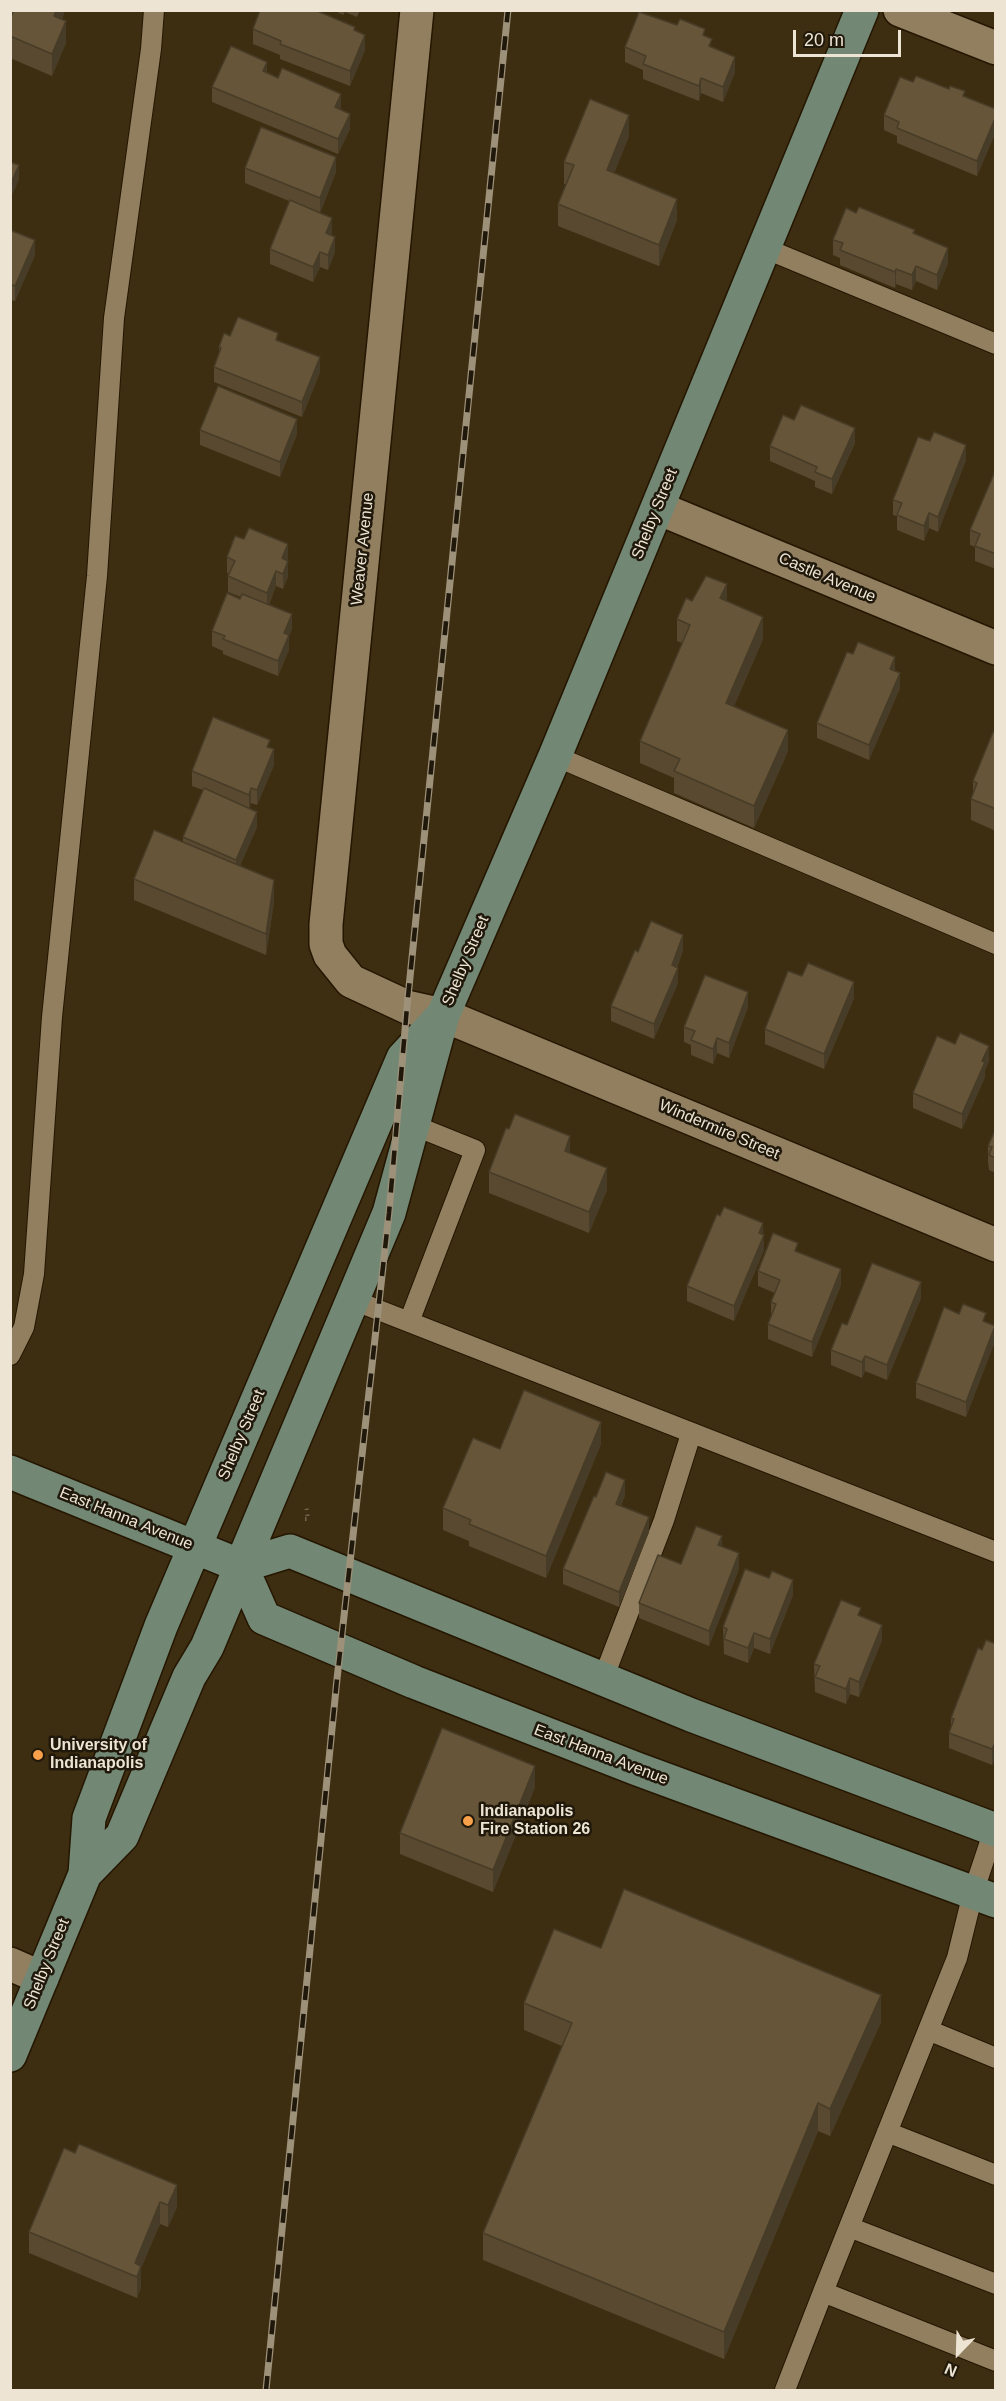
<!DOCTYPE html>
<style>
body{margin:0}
#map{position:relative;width:1006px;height:2401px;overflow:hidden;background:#3e2e11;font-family:Helvetica,sans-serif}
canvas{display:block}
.frame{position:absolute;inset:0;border:12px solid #eee4d3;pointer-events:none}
.north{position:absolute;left:928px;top:2323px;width:60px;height:60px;-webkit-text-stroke:4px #1f180b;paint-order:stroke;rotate:203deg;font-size:16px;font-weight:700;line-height:24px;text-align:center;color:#eee4d3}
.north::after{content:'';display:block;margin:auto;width:21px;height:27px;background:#eee4d3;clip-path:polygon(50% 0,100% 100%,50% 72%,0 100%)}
.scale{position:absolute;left:793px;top:30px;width:108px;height:27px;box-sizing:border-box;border:3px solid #eee4d3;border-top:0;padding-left:8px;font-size:18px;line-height:21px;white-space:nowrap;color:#eee4d3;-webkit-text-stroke:4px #1f180b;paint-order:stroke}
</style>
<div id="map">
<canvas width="1006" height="2401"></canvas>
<div class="frame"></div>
<div class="north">N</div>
<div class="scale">20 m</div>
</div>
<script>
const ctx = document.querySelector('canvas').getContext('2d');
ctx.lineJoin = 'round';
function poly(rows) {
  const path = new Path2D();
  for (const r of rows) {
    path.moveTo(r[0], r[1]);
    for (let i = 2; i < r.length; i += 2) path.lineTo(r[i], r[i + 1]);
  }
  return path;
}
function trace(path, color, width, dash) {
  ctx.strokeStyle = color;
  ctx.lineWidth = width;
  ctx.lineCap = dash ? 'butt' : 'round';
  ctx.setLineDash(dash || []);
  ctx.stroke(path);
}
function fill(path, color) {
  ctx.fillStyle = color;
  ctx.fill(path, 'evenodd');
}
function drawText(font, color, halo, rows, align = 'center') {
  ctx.font = font + ' Helvetica,sans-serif';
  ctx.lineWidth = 5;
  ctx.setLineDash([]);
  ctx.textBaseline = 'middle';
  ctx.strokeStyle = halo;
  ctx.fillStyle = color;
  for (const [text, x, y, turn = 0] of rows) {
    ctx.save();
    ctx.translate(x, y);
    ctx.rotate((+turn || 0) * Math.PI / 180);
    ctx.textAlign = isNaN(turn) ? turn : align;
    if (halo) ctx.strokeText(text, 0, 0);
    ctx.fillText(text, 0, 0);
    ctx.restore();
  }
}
const lane = poly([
 [764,248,996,344],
 [555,756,996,944],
 [353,1300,996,1552],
 [409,1322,475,1150,413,1125],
 [10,1355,24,1327,34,1274,52,1017,97,576,114,318,151,49,154,10],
 [603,1679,664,1520,691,1434],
 [994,1830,973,1893,957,1958,823,2292,996,2361],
 [928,2030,996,2058],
 [887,2132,996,2175],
 [849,2227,996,2284],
 [785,2390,823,2292]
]);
const street = poly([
 [417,10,326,924,326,944,330,955,351,981,407,1007,443,1015,996,1245],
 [900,10,996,48],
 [658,508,996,648],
 [10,1964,42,1978]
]);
const secondary = poly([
 [10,1472,241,1566,290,1551,691,1715,996,1830],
 [241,1566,264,1618,414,1682,637,1769,996,1901],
 [85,1874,122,1836,189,1677,207,1647,389,1213,443,1015,555,756,862,10],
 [10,2055,85,1874,89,1818,161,1626,403,1058,440,1018]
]);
trace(lane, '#241600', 22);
trace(street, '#241600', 36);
trace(secondary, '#241600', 36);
trace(poly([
 [305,1519,308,1519,306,1505]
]), '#74654c', 4, [1.5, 4.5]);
trace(lane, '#917f60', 20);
trace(street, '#917f60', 33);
trace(secondary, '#728874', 33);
const rail = poly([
 [266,2390,337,1679,389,1213,407,1007,508,10]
]);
trace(rail, '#9d917a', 7);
trace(rail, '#1f180b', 4.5, [14]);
fill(poly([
 [10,10,65,10,62,19,66,43,52,76,10,58],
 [333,10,360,10,357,17,345,12,343,15],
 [253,29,355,30,365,50,350,86,280,59,280,55,253,44],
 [705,36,712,48,735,72,723,102,701,93,699,101,643,79,643,70,625,62,625,47],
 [267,72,340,110,350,129,338,154,212,102,212,87],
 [913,82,965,96,996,109,996,131,977,176,897,143,897,136,884,130,884,115],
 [629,136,614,173,677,220,659,266,558,226,558,204,566,184,564,184,564,162],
 [245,168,336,172,320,213,332,233,331,235,335,252,328,270,320,267,313,282,270,264,270,249,289,201,245,183],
 [856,213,915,234,948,263,937,290,916,281,912,290,896,284,895,288,840,265,840,258,833,255,833,240],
 [10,230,35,255,15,301,11,300,11,312,10,314],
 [230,336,278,341,320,372,302,417,214,382,214,367,219,354,219,347],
 [200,430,297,434,280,477,200,445],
 [855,443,832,494,815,487,815,481,770,461,770,446],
 [966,460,938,532,929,528,924,541,897,530,897,516,893,515,893,500],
 [996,469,996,569,975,561,975,547,970,545,970,530],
 [227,557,288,559,288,576,283,589,276,586,269,605,292,629,289,636,289,650,278,676,223,654,223,651,212,646,212,631,241,597,228,592,228,576,229,574,227,573],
 [692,601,727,601,763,639,734,706,788,751,754,828,674,793,674,778,640,763,640,741,682,643,677,641,677,619],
 [895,671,900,688,869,760,817,738,817,723],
 [996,733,996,831,971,820,971,799,973,794,973,781],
 [270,748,274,765,257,805,251,803,249,809,257,827,240,866,274,902,266,955,134,900,134,879,183,842,183,837,203,790,192,786,192,771],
 [683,950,677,968,678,983,654,1039,611,1021,611,1006,638,952],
 [854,998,824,1069,765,1044,765,1029],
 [748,1007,729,1058,717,1053,713,1064,691,1055,691,1045,684,1042,684,1027],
 [989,1061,985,1070,985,1077,962,1129,913,1108,913,1093],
 [996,1128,996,1173,989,1170,988,1161,988,1146],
 [570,1153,607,1190,589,1233,489,1193,489,1172],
 [763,1235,764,1250,734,1321,687,1301,687,1286],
 [798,1252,841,1285,812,1357,768,1339,768,1324,771,1316,771,1302,775,1293,758,1286,758,1271],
 [921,1298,887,1380,865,1371,862,1378,831,1365,831,1350,847,1325],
 [959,1314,986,1322,995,1341,966,1417,916,1398,916,1383],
 [601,1444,546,1578,469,1546,469,1541,443,1530,443,1508,500,1449],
 [625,1495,621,1506,649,1532,619,1607,563,1584,563,1569,596,1497],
 [722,1547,739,1569,709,1646,639,1618,639,1603,681,1564],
 [769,1578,793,1595,770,1654,754,1648,748,1663,724,1654,723,1627],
 [861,1616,882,1640,859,1697,850,1694,846,1704,815,1692,814,1664],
 [996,1644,996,1756,992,1765,949,1748,949,1733,951,1728,951,1718,982,1650],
 [535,1787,493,1892,400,1854,400,1833],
 [601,1948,881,2022,830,2136,818,2131,724,2359,483,2260,483,2233,562,2046,524,2030,524,2003],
 [64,2148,177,2207,168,2227,160,2224,141,2268,141,2287,137,2298,29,2253,29,2232]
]), '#584930');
fill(poly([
 [56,10,65,10,54,38,54,16],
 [66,21,66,43,52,76,52,54],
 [365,35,365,50,350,86,350,71],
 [735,57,735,72,723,102,723,87],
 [267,62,267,78,263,71],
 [701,78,701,93,699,101,699,86],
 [341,94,341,109,335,107],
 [350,114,350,129,338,154,338,139],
 [629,115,629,136,607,192,607,170],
 [996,116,996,131,977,176,977,161],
 [336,157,336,172,320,213,320,198],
 [19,165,19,180,10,200,10,185],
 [677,199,677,220,659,266,659,245],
 [332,218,332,233,326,248,326,233],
 [335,237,335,252,328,270,328,255],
 [35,240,35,255,15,301,15,286],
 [948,248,948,263,937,290,937,275],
 [320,252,320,267,313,282,313,267],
 [916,266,916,281,912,290,912,275],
 [896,269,896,284,895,288,895,272],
 [11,297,11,312,10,314,10,299],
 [320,357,320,372,302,417,302,402],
 [297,419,297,434,280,477,280,462],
 [855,428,855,443,832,494,832,479],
 [966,445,966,460,938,532,938,517],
 [929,513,929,528,924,541,924,526],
 [288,544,288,559,282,573,282,558],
 [288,561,288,576,283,589,283,574],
 [276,571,276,586,267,608,267,593],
 [727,584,727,606,720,598],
 [292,614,292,629,289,636,289,650,278,676,278,661,284,633],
 [763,617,763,639,726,724,726,703],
 [895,657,895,673,890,669],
 [900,673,900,688,869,760,869,745],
 [788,730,788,751,754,828,754,806],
 [274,749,274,765,257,805,257,790],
 [251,788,251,803,249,810,249,795],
 [257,812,257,827,236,875,236,860],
 [274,880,274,902,266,955,266,934],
 [683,935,683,950,672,981,672,965],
 [678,968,678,983,654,1039,654,1024],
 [854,982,854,998,824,1069,824,1054],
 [748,992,748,1007,729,1058,729,1043],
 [717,1038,717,1053,713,1064,713,1049],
 [989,1046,989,1061,985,1070,985,1077,962,1129,962,1114],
 [570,1136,570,1158,565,1151],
 [607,1168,607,1190,589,1233,589,1212],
 [763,1223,764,1250,734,1321,734,1306],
 [841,1269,841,1285,812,1357,812,1342],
 [921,1282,921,1298,887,1380,887,1365],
 [995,1326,995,1341,966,1417,966,1402],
 [865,1356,865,1371,862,1378,862,1362],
 [601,1422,601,1444,546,1578,546,1556],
 [625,1480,625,1495,616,1519,616,1504],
 [649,1517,649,1532,619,1607,619,1592],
 [722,1536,722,1551,718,1545],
 [739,1553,739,1569,709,1646,709,1631],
 [793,1580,793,1595,770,1654,770,1639],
 [882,1625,882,1640,859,1697,859,1682],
 [754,1633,754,1648,748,1663,748,1648],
 [850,1678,850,1694,846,1704,846,1689],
 [996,1741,996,1756,992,1765,992,1749],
 [535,1766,535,1787,493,1892,493,1870],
 [881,1995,881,2022,830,2136,830,2109],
 [818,2103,818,2131,724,2359,724,2332],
 [177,2185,177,2207,168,2227,168,2205],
 [160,2202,160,2224,141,2268,141,2287,137,2298,137,2277,135,2263]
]), '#473c27');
const building = poly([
 [14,10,56,10,54,16,66,21,52,54,10,36,10,19,14,10],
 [260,10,315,10,355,27,354,30,365,35,350,71,280,44,281,41,253,29,260,10],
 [639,12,677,25,680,19,705,29,703,35,712,39,709,46,735,57,723,87,701,78,699,86,643,64,646,56,625,47,639,12],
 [231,46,267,62,263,71,278,78,282,68,341,94,335,107,350,114,338,139,212,87,231,46],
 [916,76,949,89,950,86,965,91,963,96,996,109,996,116,977,161,897,128,899,122,884,115,900,77,913,82,916,76],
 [590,99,629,115,607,170,677,199,659,245,558,204,574,165,564,162,590,99],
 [261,127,336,157,320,198,245,168,261,127],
 [10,162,19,165,10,185,10,162],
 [290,200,332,218,326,233,335,237,328,255,320,252,313,267,270,249,290,200],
 [859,207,915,230,913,233,948,248,937,275,916,266,912,275,896,269,895,272,840,250,843,243,833,240,846,208,856,213,859,207],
 [10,230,35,240,15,286,10,284,10,230],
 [238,317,278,333,276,340,320,357,302,402,214,367,221,348,219,347,224,333,230,336,238,317],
 [218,386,297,419,280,462,200,430,218,386],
 [801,405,855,428,832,479,815,472,817,467,770,446,783,415,794,420,801,405],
 [934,432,966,445,938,517,929,513,924,526,897,515,902,503,893,500,918,437,930,441,934,432],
 [996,469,996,554,975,546,980,534,970,530,996,469],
 [249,528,288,544,282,558,288,561,283,574,276,571,267,593,228,576,235,561,227,557,235,536,244,539,249,528],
 [706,576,727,584,720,598,763,617,726,703,788,730,754,806,674,771,680,759,640,741,690,625,677,619,686,598,692,601,706,576],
 [227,593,240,599,242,594,292,614,284,633,289,635,278,661,223,639,225,636,212,631,227,593],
 [858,642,895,657,890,669,900,673,869,745,817,723,847,652,853,654,858,642],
 [213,717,270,740,267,747,274,749,257,790,251,788,249,795,192,771,213,717],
 [993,732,996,733,996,809,971,799,977,783,973,781,993,732],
 [204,788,257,812,236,860,183,837,204,788],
 [154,830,274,880,266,934,134,879,154,830],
 [651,921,683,935,672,965,678,968,654,1024,611,1006,635,950,638,952,651,921],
 [808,963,854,982,824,1054,765,1029,788,971,802,976,808,963],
 [705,975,748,992,729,1043,717,1038,713,1049,691,1040,695,1031,684,1027,705,975],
 [960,1033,989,1046,982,1061,985,1062,962,1114,913,1093,937,1036,955,1044,960,1033],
 [515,1114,570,1136,565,1151,607,1168,589,1212,489,1172,506,1128,509,1129,515,1114],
 [996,1128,996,1158,989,1155,992,1147,988,1146,996,1128],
 [724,1207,763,1223,759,1233,764,1235,734,1306,687,1286,717,1214,720,1216,724,1207],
 [773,1233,798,1243,795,1251,841,1269,812,1342,768,1324,776,1304,771,1302,780,1280,758,1271,773,1233],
 [872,1263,921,1282,887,1365,865,1356,862,1362,831,1350,842,1323,847,1325,872,1263],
 [963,1304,986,1313,983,1321,995,1326,966,1402,916,1383,944,1307,959,1314,963,1304],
 [524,1390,601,1422,546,1556,469,1524,471,1520,443,1508,473,1438,500,1449,524,1390],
 [606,1472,625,1480,616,1504,649,1517,619,1592,563,1569,594,1496,596,1497,606,1472],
 [696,1526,722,1536,718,1545,739,1553,709,1631,639,1603,658,1555,681,1564,696,1526],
 [745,1569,769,1578,772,1571,793,1580,770,1639,754,1633,748,1648,724,1639,727,1629,723,1627,745,1569],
 [841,1600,861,1608,858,1615,882,1625,859,1682,850,1678,846,1689,815,1677,820,1666,814,1664,841,1600],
 [986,1640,996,1644,996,1741,992,1749,949,1733,954,1719,951,1718,978,1648,982,1650,986,1640],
 [442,1728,535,1766,493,1870,400,1833,442,1728],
 [624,1889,881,1995,830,2109,818,2103,724,2332,483,2233,572,2023,524,2003,554,1929,601,1948,624,1889],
 [79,2144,177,2185,168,2205,160,2202,135,2263,141,2266,137,2277,29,2232,64,2148,75,2153,79,2144]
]);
fill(building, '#665538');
trace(building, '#473c27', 1.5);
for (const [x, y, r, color] of [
 [38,1755,6,"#f8a14a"],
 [468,1821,6,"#f8a14a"]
]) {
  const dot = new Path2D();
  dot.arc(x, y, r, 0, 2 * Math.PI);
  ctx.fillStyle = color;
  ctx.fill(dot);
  trace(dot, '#1f180b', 2);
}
drawText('16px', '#eee4d3', '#1f180b', [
 ["Shelby Street",655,514,-68],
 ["Weaver Avenue",363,549,-84],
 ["Castle Avenue",827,578,23],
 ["Shelby Street",466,961,-67],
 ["Windermire Street",719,1130,23],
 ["Shelby Street",242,1435,-67],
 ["East Hanna Avenue",126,1519,22],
 ["East Hanna Avenue",601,1755,21],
 ["Shelby Street",47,1964,-68]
]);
drawText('bold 16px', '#eee4d3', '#1f180b', [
 ["University of",50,1746],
 ["Indianapolis",50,1764],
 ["Indianapolis",480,1812],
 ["Fire Station 26",480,1830]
], 'left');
</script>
